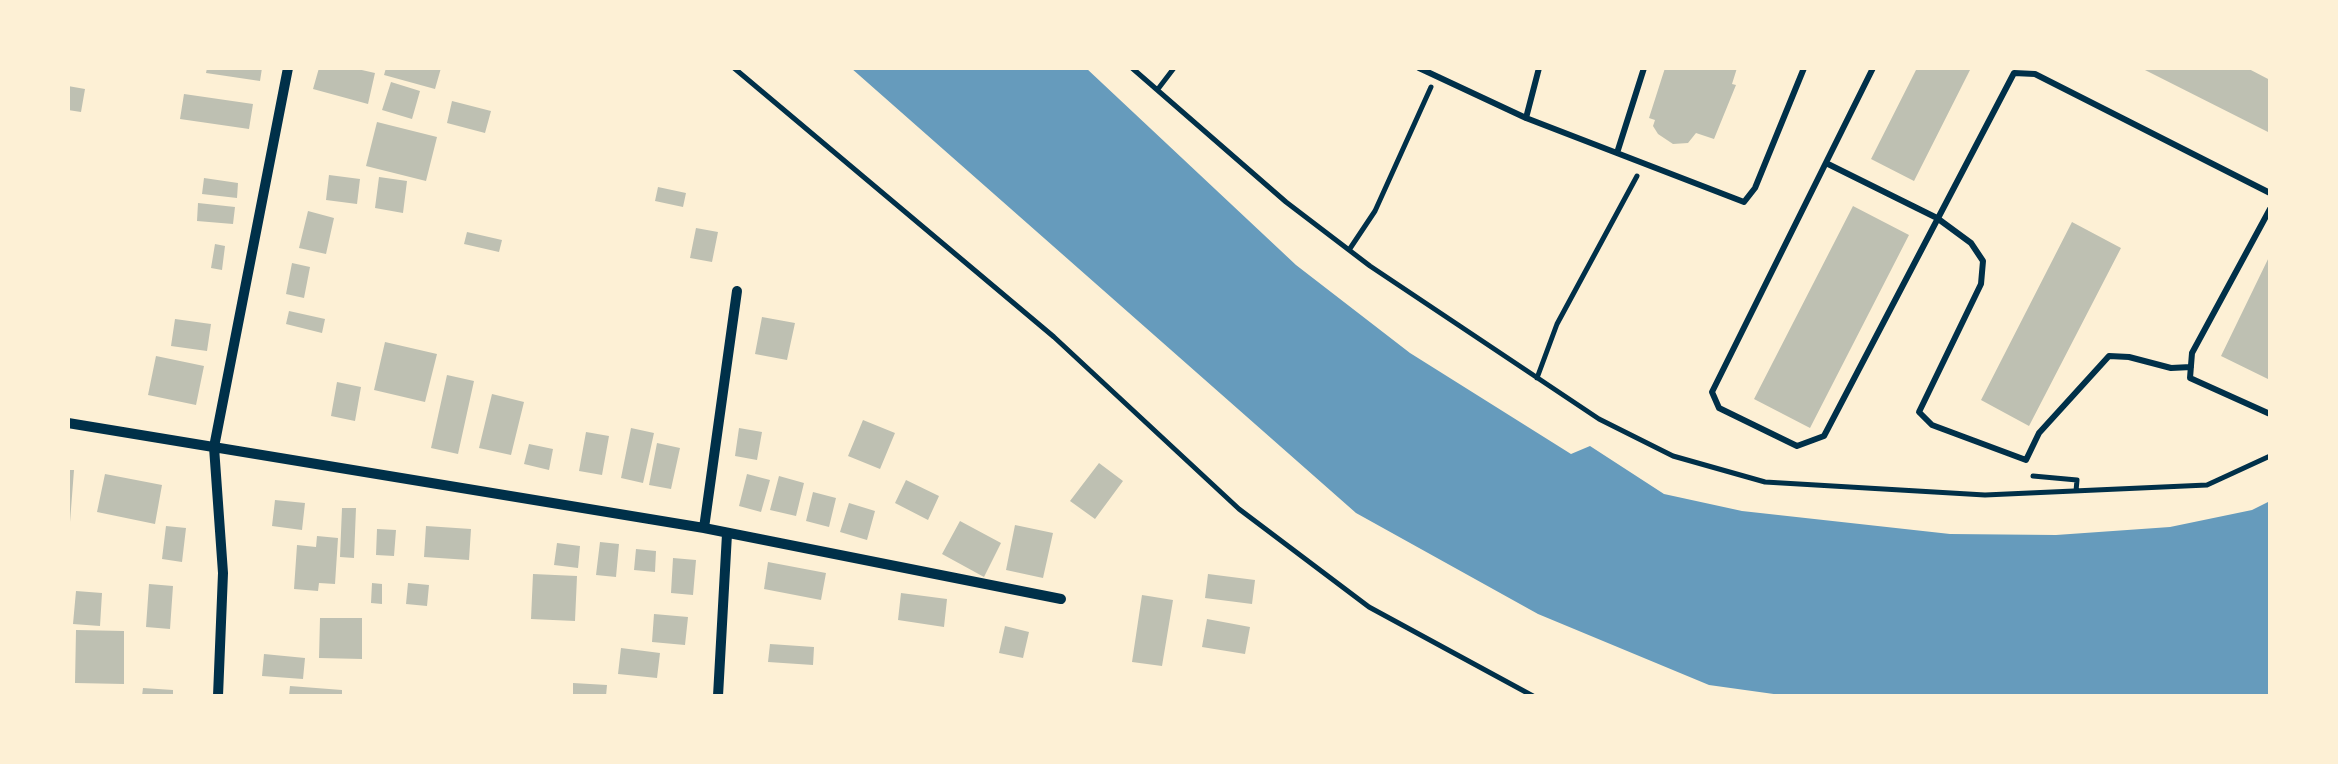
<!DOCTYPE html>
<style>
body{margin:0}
#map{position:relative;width:2338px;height:764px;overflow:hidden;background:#fdf0d5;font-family:"Source Sans 3",sans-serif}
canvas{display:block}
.frame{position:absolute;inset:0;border:70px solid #fdf0d5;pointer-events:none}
</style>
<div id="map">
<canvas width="2338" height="764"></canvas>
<div class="frame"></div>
</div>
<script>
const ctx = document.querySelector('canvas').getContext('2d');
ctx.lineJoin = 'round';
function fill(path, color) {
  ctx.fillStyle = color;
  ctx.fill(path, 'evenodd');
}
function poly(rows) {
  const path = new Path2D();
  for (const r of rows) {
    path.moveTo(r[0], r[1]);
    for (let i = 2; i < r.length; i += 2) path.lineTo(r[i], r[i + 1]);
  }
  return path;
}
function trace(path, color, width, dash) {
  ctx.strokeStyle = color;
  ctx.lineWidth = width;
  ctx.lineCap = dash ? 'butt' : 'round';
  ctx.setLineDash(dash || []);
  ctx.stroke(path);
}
fill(poly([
 [851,68,1086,68,1296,265,1410,353,1571,454,1590,446,1664,494,1742,511,1950,534,2056,535,2170,527,2252,510,2270,501,2270,696,1788,696,1709,685,1538,614,1356,513]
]), '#669bbc');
fill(poly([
 [207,68,262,68,260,81,206,73],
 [319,68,353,68,375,73,368,104,313,89],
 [386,68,441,68,435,89,384,75],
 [1665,68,1737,68,1732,84,1736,85,1714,139,1696,133,1688,143,1673,144,1658,134,1653,126,1655,120,1649,118],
 [1917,68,1971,68,1914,181,1871,159],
 [2141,68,2247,68,2270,80,2270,133],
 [391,82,420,91,412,119,382,110],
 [68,86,85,89,81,112,68,110],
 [184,94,253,104,249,129,180,119],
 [452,101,491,111,485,133,447,123],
 [377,122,437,137,426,181,366,166],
 [329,175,360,179,357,204,326,200],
 [379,177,407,181,403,213,375,208],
 [204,178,238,183,237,198,202,194],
 [658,187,686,193,683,207,655,201],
 [198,203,235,207,233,224,197,221],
 [1853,206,1909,235,1810,428,1754,399],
 [308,211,334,218,326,254,299,248],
 [2072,222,2121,248,2029,426,1981,400],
 [696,228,718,232,712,262,690,258],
 [467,232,502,240,499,252,464,244],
 [215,244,225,246,222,270,211,268],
 [2270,255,2270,380,2221,356],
 [292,263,310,267,304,298,286,294],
 [289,311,325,319,322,333,286,324],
 [762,317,795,323,787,360,755,354],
 [175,319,211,324,207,351,171,346],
 [385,342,437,354,425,402,374,390],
 [156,356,204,366,196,405,148,395],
 [447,375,474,381,458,454,431,448],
 [337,382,361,387,355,421,331,416],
 [492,394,524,402,511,455,479,448],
 [863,420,895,433,880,469,848,456],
 [631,428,654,433,643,483,621,478],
 [739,428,762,432,757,460,735,456],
 [586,432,609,436,602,475,579,471],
 [657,443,680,448,671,489,649,485],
 [529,444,553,449,549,470,524,464],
 [1099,463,1123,481,1095,519,1070,501],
 [68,470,74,470,70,522,68,522],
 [105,474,162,485,155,524,97,512],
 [747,474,770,480,761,512,739,506],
 [779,476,804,483,796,516,770,510],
 [906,480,939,496,928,520,895,503],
 [813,492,836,498,829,527,806,521],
 [275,500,305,503,302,530,272,526],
 [849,503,875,511,867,540,840,532],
 [342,508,356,508,354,558,340,557],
 [960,521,1001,543,984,577,942,554],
 [1015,525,1053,533,1043,578,1006,570],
 [166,526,186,528,182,562,162,559],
 [426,526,471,529,469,560,424,557],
 [377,529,396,530,394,556,376,555],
 [317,536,338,538,335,584,319,583,318,591,294,589,297,545,316,547],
 [600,542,619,544,616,577,596,575],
 [557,543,580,546,578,568,554,565],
 [636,549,656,551,655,572,634,570],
 [673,558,696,560,693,595,671,593],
 [768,562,826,573,821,600,764,589],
 [533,574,577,576,575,621,531,619],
 [1208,574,1255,580,1252,604,1205,598],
 [372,583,382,584,382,604,371,603],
 [408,583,429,585,427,606,406,604],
 [149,584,173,586,170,629,146,627],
 [76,591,102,593,100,626,73,624],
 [901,593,947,599,944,627,898,620],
 [1142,595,1173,600,1162,666,1132,662],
 [654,614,688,617,685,645,652,642],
 [320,618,362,618,362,659,319,658],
 [1207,619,1250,627,1245,654,1202,647],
 [1005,626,1029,632,1023,658,999,653],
 [76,630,124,631,124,684,75,683],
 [770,644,814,647,813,665,768,662],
 [621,648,660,653,657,678,618,674],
 [264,654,305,658,303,679,262,676],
 [573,683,607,685,606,696,573,695],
 [290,686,342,690,342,696,289,696],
 [143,688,173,690,173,696,142,696]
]), '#bec0b2');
trace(poly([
 [734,68,1054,337,1239,509,1369,607,1533,696],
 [1132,68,1286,202,1370,266,1599,419,1673,456,1765,482,1985,495,2207,485,2270,456],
 [1158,89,1174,68],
 [1349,250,1375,211,1431,87],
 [1537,378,1557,324,1637,176],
 [2033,476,2077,480,2076,491]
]), '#003049', 5);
trace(poly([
 [1419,68,1526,118,1744,202,1755,188,1804,68],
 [1873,68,1712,392,1719,408,1797,446,1824,436,2014,73,2035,74,2270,193],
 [1526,118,1539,68],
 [1617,153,1644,68],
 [1828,164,1937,218,1971,243,1983,261,1981,284,1919,412,1932,425,2026,460,2039,433,2109,356,2129,357,2171,368,2191,367],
 [2270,209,2192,353,2190,378,2270,414]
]), '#003049', 6);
trace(poly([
 [68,423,704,528,1061,599],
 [704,528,737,291],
 [218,696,223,573,214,447,288,68],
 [718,696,727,534]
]), '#003049', 10);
</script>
